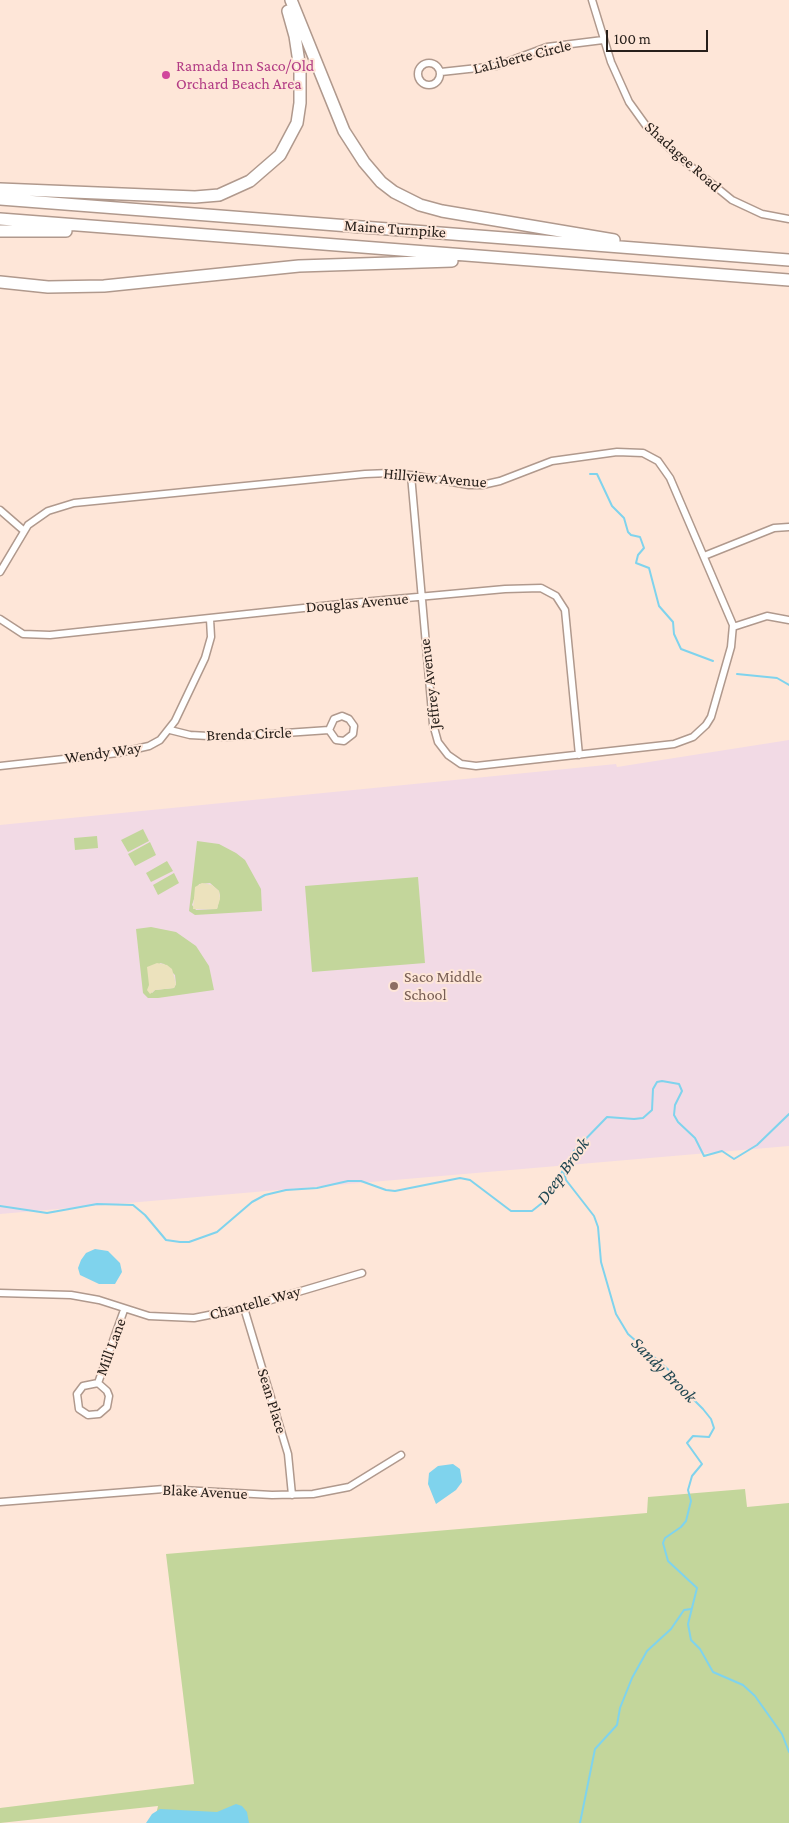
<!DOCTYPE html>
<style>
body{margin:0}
#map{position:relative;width:789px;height:1823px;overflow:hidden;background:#fee6d8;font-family:"Crimson Pro",serif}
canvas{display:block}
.scale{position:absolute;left:606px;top:30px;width:102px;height:22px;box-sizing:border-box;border:2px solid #28201b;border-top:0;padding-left:6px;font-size:15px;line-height:18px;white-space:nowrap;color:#28201b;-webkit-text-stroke:4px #fee6d8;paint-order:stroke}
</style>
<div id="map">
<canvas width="789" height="1823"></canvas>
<div class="scale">100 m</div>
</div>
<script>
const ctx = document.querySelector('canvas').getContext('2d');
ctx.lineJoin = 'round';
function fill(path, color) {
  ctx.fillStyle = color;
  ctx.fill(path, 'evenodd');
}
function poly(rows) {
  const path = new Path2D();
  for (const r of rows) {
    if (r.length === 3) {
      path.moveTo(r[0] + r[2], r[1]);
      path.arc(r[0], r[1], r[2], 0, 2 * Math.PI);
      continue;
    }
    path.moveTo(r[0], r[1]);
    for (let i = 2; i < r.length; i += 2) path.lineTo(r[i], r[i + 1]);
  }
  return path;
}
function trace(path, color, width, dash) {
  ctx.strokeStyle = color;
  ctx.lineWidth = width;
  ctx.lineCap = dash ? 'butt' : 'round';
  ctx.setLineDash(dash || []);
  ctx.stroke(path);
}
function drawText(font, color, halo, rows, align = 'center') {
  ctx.font = font + ' "Crimson Pro",serif';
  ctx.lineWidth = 4;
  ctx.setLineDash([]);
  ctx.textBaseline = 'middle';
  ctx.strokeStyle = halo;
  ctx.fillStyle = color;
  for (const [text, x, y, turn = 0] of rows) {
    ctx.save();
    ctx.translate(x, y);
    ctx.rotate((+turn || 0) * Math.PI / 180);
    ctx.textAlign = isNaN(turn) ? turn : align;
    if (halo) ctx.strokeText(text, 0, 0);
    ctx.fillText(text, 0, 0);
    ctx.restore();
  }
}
fill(poly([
 [789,740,789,1146,0,1214,0,825,616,764,617,767]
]), '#f2dae5');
fill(poly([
 [143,829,149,841,128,852,121,840],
 [97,836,98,848,75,850,74,838],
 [197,841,219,844,236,853,245,860,261,889,262,911,195,915,189,911],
 [210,883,219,891,220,896,217,909,196,910,192,905,199,884],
 [150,842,156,855,135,866,128,854],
 [167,861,173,871,151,882,146,873],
 [174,873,179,883,158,895,153,885],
 [418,877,425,963,312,972,305,886],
 [151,927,176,932,196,946,209,966,214,990,158,998,148,998,143,993,136,929],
 [160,963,164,964,175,975,176,984,174,988,155,990,152,993,149,985],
 [745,1489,747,1507,789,1503,789,1823,154,1823,158,1806,0,1823,0,1808,194,1784,166,1554,647,1513,648,1497]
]), '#c3d69b');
fill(poly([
 [202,883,212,885,219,891,220,899,217,909,193,909,195,887],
 [157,963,167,965,172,969,176,984,174,988,155,990,150,994,147,990,149,985,147,967]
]), '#ece2bd');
fill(poly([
 [95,1249,108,1251,120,1263,122,1272,115,1284,99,1284,80,1275,78,1268,81,1260,86,1253],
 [453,1464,460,1469,462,1482,456,1490,436,1504,428,1484,429,1473,438,1466],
 [236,1804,242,1806,247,1812,249,1823,146,1823,152,1814,160,1809,217,1812]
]), '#7fd3ed');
trace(poly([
 [590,474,597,474,612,506,624,518,628,532,631,535,640,537,644,548,638,555,636,563,649,568,659,606,673,622,674,634,681,649,713,661],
 [737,674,777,678,789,685],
 [563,1169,566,1180,594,1216,598,1227,601,1262,616,1314,628,1334,671,1372,680,1386,703,1409,711,1419,714,1428,709,1437,693,1436,687,1443,702,1464,692,1476,688,1490,691,1501,686,1521,681,1527,665,1538,663,1543,668,1561,697,1588,688,1624,691,1640,700,1649,713,1672,743,1685,755,1696,782,1734,789,1752],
 [0,1206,47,1213,97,1204,133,1205,145,1215,166,1240,180,1242,189,1242,217,1232,252,1202,265,1195,286,1190,317,1188,348,1181,361,1181,386,1190,395,1191,460,1178,470,1180,511,1211,532,1211,547,1199,573,1152,607,1117,634,1119,643,1118,652,1110,653,1089,657,1082,662,1081,679,1084,682,1091,675,1105,674,1115,678,1122,695,1138,704,1156,722,1151,734,1159,757,1145,789,1114],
 [580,1823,595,1749,617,1725,620,1708,632,1678,647,1651,671,1629,684,1610,691,1609]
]), '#7fd3ed', 2);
const minor = poly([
 [592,0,611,62,629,102,647,127,678,156,732,200,762,214,789,219],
 [429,74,11],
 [441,72,496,66,547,47,603,40],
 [0,510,23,530],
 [704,556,774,528,789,527],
 [0,572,28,525,48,511,74,503,365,474,390,473,411,475,469,485,482,485,500,481,552,461,617,452,643,453,658,461,670,478,733,625,731,647,711,717,706,725,693,737,674,744,476,766,461,764,448,755,438,742,433,724,411,475],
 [0,619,23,634,50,635,341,604,505,589,541,588,556,596,565,610,579,755],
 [733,627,767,616,789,620],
 [170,730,190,735,227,737,329,730,336,740,344,741,353,734,354,726,349,719,342,716,334,719,329,730],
 [0,766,118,753,149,746,160,740,175,721,205,658,211,637,210,619],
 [0,1293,71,1295,99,1300,149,1316,194,1318,244,1308,362,1273],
 [244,1308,288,1454,292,1495],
 [98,1383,107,1391,109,1396,107,1407,99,1414,88,1415,79,1409,77,1394,83,1386,98,1383,124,1310],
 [0,1502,164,1489,272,1495,313,1494,349,1487,401,1455]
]);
const motorway = poly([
 [291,0,344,131,364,162,381,182,394,192,420,205,442,211,614,240],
 [0,189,195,197,219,195,250,181,280,155,297,123,300,103,300,69,295,36,288,11],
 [0,199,789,260],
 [0,219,789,280],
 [0,231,66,231],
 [0,282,48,287,104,286,299,266,452,261]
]);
trace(minor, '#b0998d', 9);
trace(motorway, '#b0998d', 14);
trace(minor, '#fff', 6);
trace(motorway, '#fff', 11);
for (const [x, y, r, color] of [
 [166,75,5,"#d1479c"],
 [394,986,5,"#8d6e63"]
]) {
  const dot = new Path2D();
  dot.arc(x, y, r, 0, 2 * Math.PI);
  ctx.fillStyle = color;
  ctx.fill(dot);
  trace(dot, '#fee6d8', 2);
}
drawText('16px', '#28201b', '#fee6d8', [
 ["LaLiberte Circle",522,57,-14],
 ["Shadagee Road",683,157,42],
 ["Maine Turnpike",395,229,4],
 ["Hillview Avenue",435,478,5],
 ["Douglas Avenue",357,603,-5],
 ["Jeffrey Avenue",430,684,-97],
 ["Brenda Circle",249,734,-2],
 ["Wendy Way",103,753,-8],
 ["Chantelle Way",255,1303,-15],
 ["Mill Lane",111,1347,-70],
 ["Sean Place",272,1401,73],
 ["Blake Avenue",205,1492,3]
]);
drawText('16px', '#b23c85', '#fee6d8', [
 ["Ramada Inn Saco/Old",176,66],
 ["Orchard Beach Area",176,84]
], 'left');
drawText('16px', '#785e54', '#fee6d8', [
 ["Saco Middle",404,977],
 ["School",404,995]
], 'left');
drawText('italic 18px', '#1f4651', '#fee6d8', [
 ["Deep Brook",563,1171,-54],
 ["Sandy Brook",664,1370,45]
]);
</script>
